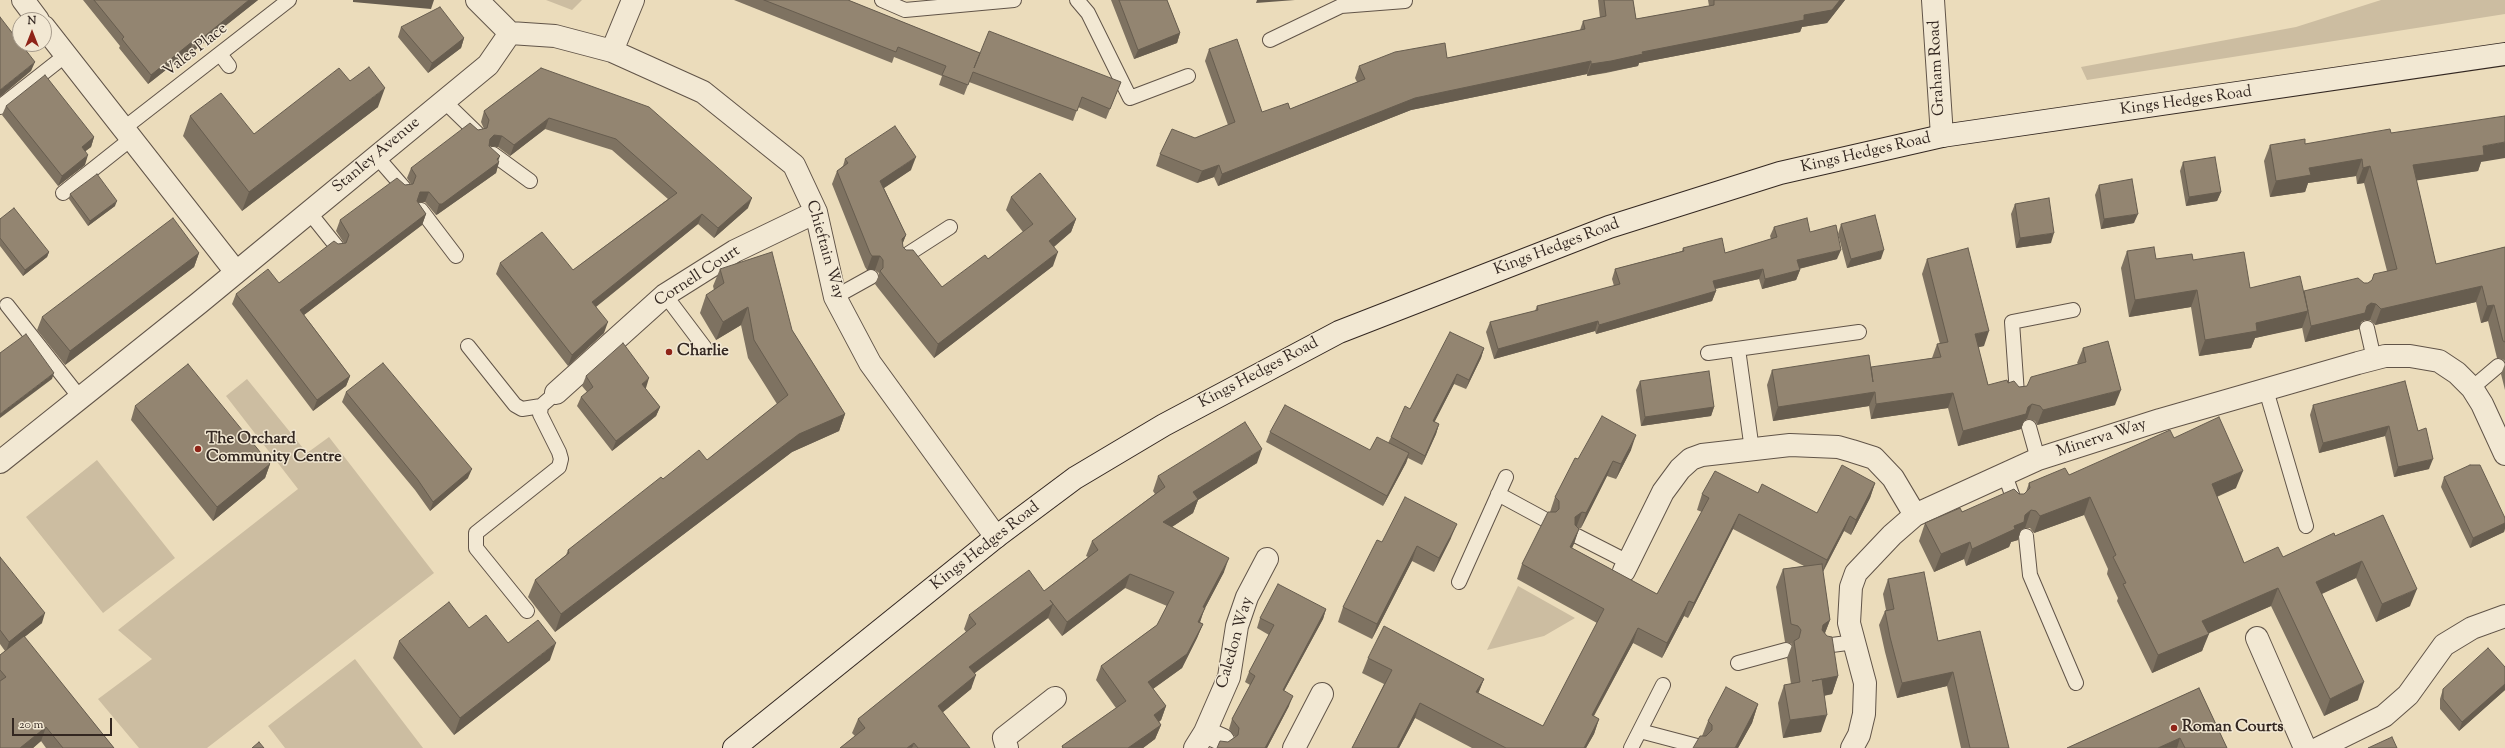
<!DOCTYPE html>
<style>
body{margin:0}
#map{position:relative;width:2505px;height:748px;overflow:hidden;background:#ebdcbb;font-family:"Sorts Mill Goudy",serif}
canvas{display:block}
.north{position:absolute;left:12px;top:12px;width:40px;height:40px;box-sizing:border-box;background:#f2e8d3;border:1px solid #a69b8c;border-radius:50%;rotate:0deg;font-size:11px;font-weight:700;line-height:16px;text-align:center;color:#332721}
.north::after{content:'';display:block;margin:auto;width:14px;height:18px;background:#8f2418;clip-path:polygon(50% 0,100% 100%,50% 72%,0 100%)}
.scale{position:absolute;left:12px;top:718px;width:100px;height:18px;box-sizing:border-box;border:2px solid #332721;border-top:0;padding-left:5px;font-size:12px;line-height:14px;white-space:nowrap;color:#332721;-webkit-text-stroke:3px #f2e8d3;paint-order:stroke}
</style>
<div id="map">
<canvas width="2505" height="748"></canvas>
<div class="north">N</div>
<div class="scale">20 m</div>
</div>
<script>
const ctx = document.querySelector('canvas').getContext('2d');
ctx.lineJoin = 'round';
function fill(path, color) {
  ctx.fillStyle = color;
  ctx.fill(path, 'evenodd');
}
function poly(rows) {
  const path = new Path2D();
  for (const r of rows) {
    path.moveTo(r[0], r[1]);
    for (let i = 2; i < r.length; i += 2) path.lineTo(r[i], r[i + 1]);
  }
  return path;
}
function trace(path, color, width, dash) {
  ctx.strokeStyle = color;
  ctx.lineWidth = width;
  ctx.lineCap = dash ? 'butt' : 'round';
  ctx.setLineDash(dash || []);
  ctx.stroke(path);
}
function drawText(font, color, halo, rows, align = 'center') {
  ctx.font = font + ' "Sorts Mill Goudy",serif';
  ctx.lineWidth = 3;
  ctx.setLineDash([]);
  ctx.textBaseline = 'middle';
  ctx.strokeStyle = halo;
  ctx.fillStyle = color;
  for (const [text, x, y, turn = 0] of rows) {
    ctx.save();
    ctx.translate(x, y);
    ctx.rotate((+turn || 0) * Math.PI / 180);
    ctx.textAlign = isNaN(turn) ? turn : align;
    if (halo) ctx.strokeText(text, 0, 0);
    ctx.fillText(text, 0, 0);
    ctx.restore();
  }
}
fill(poly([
 [546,0,582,0,572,10],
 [2381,0,2505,0,2505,14,2087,80,2081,67,2296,27],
 [247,379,307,453,329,437,434,573,207,748,139,748,98,699,152,659,118,630,298,489,226,396],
 [97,460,175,558,103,613,26,517],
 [1518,586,1575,618,1544,636,1487,650],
 [355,659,423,748,285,748,268,726]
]), '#ccbda1');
const lane = poly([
 [882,0,905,10,1014,0],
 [1077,0,1088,13,1130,98,1188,76],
 [1270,40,1341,6,1405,1],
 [220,54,229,66],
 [444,101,477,133],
 [0,107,66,55],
 [123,129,289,0],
 [493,154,530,181],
 [377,157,404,188],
 [63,193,131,139],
 [421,210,456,256],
 [309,212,337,247],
 [905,256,950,227],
 [665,295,705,348],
 [835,297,871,277],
 [7,305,81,399],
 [2367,328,2374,359],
 [468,346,515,405,522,409,541,406],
 [1738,349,1752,450],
 [1708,353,1859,332],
 [2472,388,2498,366],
 [2266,390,2306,526],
 [2017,394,2012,322,2073,310],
 [2029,427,2038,459],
 [2005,475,2015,503],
 [1498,494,1546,520],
 [1577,536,1628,562],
 [2026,536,2030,575,2076,683],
 [1459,582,1506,477],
 [527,611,476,548,476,533,559,467,561,459,559,452,540,414,541,406,556,393],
 [1824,646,1855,642],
 [1738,663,1786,650],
 [1640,731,1697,746],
 [1631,748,1663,685]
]);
const street = poly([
 [23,0,38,20],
 [477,0,510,33,555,36,612,51,703,92,794,165,816,212,835,297,870,363,996,537],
 [1933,0,1942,136],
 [44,27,236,272],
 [612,51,633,0],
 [556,393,665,295,735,251,816,212],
 [0,462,199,303,488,65,510,33],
 [1624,571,1663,492,1680,469,1691,459,1702,455,1790,445,1838,447,1852,451,1874,458,1893,478,1915,515],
 [2257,638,2305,748],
 [1205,732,1223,740],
 [1007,748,1004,738,1055,698],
 [1195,748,1205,732,1229,677,1237,626,1247,597,1267,559],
 [1294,748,1322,694],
 [1852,748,1859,735,1864,714,1865,683,1849,623,1851,587,1856,573,1892,535,1915,515,2038,459,2160,420,2358,363,2385,356,2410,356,2439,361,2457,373,2472,388,2482,404,2505,454],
 [2319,748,2384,716,2408,695,2444,645,2472,628,2505,616]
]);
const secondary = poly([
 [734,748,996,537,1075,478,1164,425,1339,332,1609,227,1780,173,1942,136,2505,54]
]);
trace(lane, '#615448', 16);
trace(street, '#615448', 24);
trace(secondary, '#332721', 24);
trace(lane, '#f2e8d3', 14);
trace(street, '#f2e8d3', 22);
trace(secondary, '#f2e8d3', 22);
fill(poly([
 [83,0,258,0,191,53,190,51,148,84,119,48,120,46],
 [734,0,848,0,980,53,1121,82,1106,119,1078,107,1073,121,969,82,964,95,939,85,942,76,894,57,892,63],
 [1111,0,1167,0,1180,33,1177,43,1134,59],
 [1598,0,1633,0,1636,19,1709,6,1708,0,1845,0,1827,23,1802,27,1800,32,1639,63,1638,66,1606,73,1587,76,1587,74,1411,110,1218,186,1214,177,1197,183,1156,166,1160,154,1195,138,1228,125,1205,61,1209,49,1262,112,1290,109,1357,82,1355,78,1359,66,1447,58,1580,30,1583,21,1600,18],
 [401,27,464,38,461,48,428,73,398,37],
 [541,68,748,208,714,238,698,224,596,307,604,333,568,366,496,274,500,263,573,270,668,199,612,150,545,129,510,156,498,147,490,146,489,147,499,162,496,173,438,214,436,215,425,202,418,203,426,214,422,225,304,315,350,376,346,386,313,411,232,304,236,294,279,283,338,244,344,243,336,231,340,220,405,185,411,184,407,178,411,168,478,130,484,129,481,122,484,111],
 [350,81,378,107,242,211,183,136,190,116,254,134],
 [6,106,94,137,91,147,85,151,85,165,58,186,2,115],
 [2391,133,2481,162,2478,171,2416,180,2436,264,2505,247,2505,362,2504,360,2497,358,2488,321,2481,323,2476,302,2375,325,2370,320,2365,320,2361,322,2359,329,2305,342,2302,327,2255,338,2251,348,2199,356,2191,307,2129,317,2121,268,2127,251,2156,259,2193,260,2250,288,2304,292,2364,283,2368,283,2387,271,2364,183,2357,184,2356,176,2308,183,2305,192,2270,197,2264,161,2270,145,2305,144],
 [845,159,911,170,884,188,906,235,902,244,903,247,942,287,988,259,1023,232,1006,210,1011,197,1076,219,1071,232,1054,247,1053,266,934,358,878,288,875,284,879,275,879,273,875,270,867,270,865,267,832,184,837,171,843,166],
 [2183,162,2221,192,2217,201,2186,206,2180,171],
 [2099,185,2134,223,2101,229,2095,195],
 [70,194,115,206,88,226,69,199],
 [2015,204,2051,243,2016,248,2011,214],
 [0,219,49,252,47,257,23,276,0,246],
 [1841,224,1881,259,1847,268,1838,234],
 [1774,227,1810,232,1837,259,1799,269,1800,270,1796,280,1762,289,1759,279,1715,289,1716,291,1712,301,1596,334,1595,331,1494,359,1486,332,1490,322,1535,311,1537,306,1614,286,1612,279,1615,269,1682,251,1683,248,1725,253,1771,239,1770,236],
 [199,253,194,267,65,365,37,330,42,317],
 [1927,259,1984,346,1978,347,1988,385,2008,383,2019,387,2027,386,2078,364,2077,363,2083,348,2115,405,2037,425,2035,421,2027,419,2024,421,2021,429,1958,446,1948,408,1871,419,1869,406,1773,421,1767,385,1772,370,1871,368,1932,358,1937,344,1940,344,1922,274],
 [720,269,792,330,845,414,839,431,792,452,555,632,528,597,535,580,566,555,568,550,663,479,707,460,777,404,748,358,741,325,716,340,700,313,706,295,714,290,713,286],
 [1484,348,1481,358,1466,389,1454,384,1434,422,1439,424,1436,434,1422,465,1408,458,1406,463,1383,506,1266,442,1270,432,1370,450,1388,443,1391,437,1410,409],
 [2505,364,2505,390,2501,374],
 [586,376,646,388,645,388,660,407,656,416,612,451,577,406,581,397,587,392,582,386],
 [1640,381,1714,407,1711,416,1641,426,1636,390],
 [346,392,468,478,430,511,415,490,342,402],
 [2313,405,2418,431,2429,469,2394,477,2385,436,2319,453,2310,415],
 [135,406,270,464,265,478,213,521,131,420],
 [2174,438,2236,488,2217,497,2244,563,2283,557,2335,536,2410,606,2376,622,2356,578,2322,594,2358,700,2324,716,2271,606,2208,633,2202,651,2152,673,2117,601,2118,598,2107,574,2108,569,2084,515,2034,533,2030,528,2025,528,2021,530,2018,540,2011,542,2009,547,1966,566,1964,559,1934,572,1919,541,1925,523,2019,494,2024,494,2026,492,2029,483,2069,475],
 [1631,450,1616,479,1607,476,1581,528,1578,528,1579,529,1572,548,1657,594,1702,512,1697,510,1702,494,1758,493,1817,513,1875,483,1870,498,1851,535,1844,531,1823,572,1830,620,1825,633,1838,676,1832,694,1824,696,1821,732,1783,738,1778,703,1784,685,1791,684,1787,658,1792,645,1792,644,1785,642,1776,587,1783,569,1804,566,1733,529,1688,618,1684,616,1662,658,1633,643,1594,716,1599,719,1594,734,1586,748,1472,748,1415,718,1399,748,1352,748,1384,684,1362,673,1368,658,1484,679,1478,693,1543,726,1597,623,1517,579,1522,564,1550,512,1555,497,1578,459],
 [1257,463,1198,500,1193,513,1172,527,1224,572,1204,610,1200,622,1203,624,1197,638,1182,668,1153,689,1166,706,1161,720,1159,722,1161,725,1155,739,1143,748,1062,748,1062,746,1116,708,1096,680,1101,666,1157,625,1167,606,1125,588,1062,636,1048,618,975,673,971,689,942,713,970,748,840,748,855,736,852,733,858,719,966,632,964,629,969,615,1044,591,1088,557,1086,556,1092,541,1155,494,1153,491,1158,476],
 [2444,477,2505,518,2505,528,2504,532,2470,548,2441,487],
 [1451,538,1434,572,1412,561,1372,639,1338,622,1343,607,1382,542],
 [0,557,42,623,24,637,114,748,46,748,41,741,33,748,0,748,0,655,5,651,0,644],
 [1888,579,1938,641,2009,748,1961,748,1947,686,1897,698,1885,652,1879,625,1885,611,1886,610,1883,594],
 [1326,609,1323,619,1284,691,1289,706,1267,748,1217,748,1228,742,1235,737,1229,729,1232,719,1250,685,1245,682,1249,672,1269,635,1257,628,1260,618],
 [469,628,550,660,454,735,393,658,399,641],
 [2505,667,2505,690,2459,731,2440,709,2440,699,2443,689],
 [2199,688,2227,748,2067,748],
 [1758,704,1752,723,1738,748,1702,736,1708,721]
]), '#7e7261');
fill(poly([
 [249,0,258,0,191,53,195,44],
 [353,0,434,0,431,9,353,2],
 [1257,0,1295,0,1256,3],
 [1840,0,1845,0,1827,23,1802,27,1800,32,1639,63,1638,66,1587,76,1591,64,1642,52,1804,15],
 [1180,33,1177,43,1134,59,1138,50],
 [464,38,461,48,428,73,432,63],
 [193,41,190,51,148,84,151,75],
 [1591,61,1587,74,1411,110,1218,186,1222,174,1415,98],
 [35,62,31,71,0,97,0,90],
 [385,88,378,107,242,211,249,192],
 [549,118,545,129,510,156,514,145],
 [494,135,502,136,498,147,490,146,486,149,490,139],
 [94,137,91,147,78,157,82,147],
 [2505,142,2505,158,2481,162,2478,171,2407,182,2413,165,2483,146],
 [88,155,85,165,58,186,62,176],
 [500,156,497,164,499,162,496,173,438,214,436,215,439,204],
 [916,157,911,170,875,194,880,181],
 [2362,159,2356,176,2308,183,2305,192,2270,197,2276,181,2309,168],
 [1219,165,1214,177,1197,183,1202,171],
 [2370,166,2364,183,2357,184,2363,168],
 [420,192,429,192,425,202,416,203,413,211],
 [2221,192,2217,201,2186,206,2189,197],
 [752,198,748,208,714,238,718,228],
 [117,201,115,206,88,226,90,221],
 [426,214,422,225,296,321,300,310],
 [702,214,698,224,588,313,592,302],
 [2138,214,2134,223,2101,229,2104,219],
 [1076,219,1071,232,1044,255,1049,241],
 [2054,233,2051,243,2016,248,2020,238],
 [906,235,901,248,902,239],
 [1841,250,1837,259,1794,270,1797,260],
 [1884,250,1881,259,1847,268,1851,259],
 [49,252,47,257,23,276,25,270],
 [1058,252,1053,266,934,358,938,344],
 [199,253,194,267,65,365,70,351],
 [872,256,880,256,875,270,867,270],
 [1763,269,1759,279,1710,290,1713,281],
 [1800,270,1796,280,1762,289,1765,279],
 [2482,286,2476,302,2375,325,2381,309],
 [2197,290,2191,307,2129,317,2135,300],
 [1716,291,1712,301,1596,334,1599,325],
 [2371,303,2376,304,2370,320,2365,320,2361,322,2359,329,2305,342,2311,326,2367,306],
 [2494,305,2488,321,2481,323,2487,306],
 [748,307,741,325,716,340,723,322],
 [2308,311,2302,328,2255,338,2251,348,2199,356,2205,340,2256,323],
 [1598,321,1595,331,1494,359,1498,349],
 [608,322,604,333,568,366,572,355],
 [1989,331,1984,346,1970,349,1975,334],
 [1484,348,1481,358,1466,389,1469,380],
 [54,373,52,379,0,418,0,414],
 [1457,374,1454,384,1430,431,1433,421],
 [350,376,346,386,313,411,317,400],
 [649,378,646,388,639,394,642,384],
 [2121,390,2115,405,2037,425,2043,410],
 [1875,392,1869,406,1773,421,1778,407],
 [1953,393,1948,408,1871,419,1876,404],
 [2032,404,2027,419,2024,421,2021,429,1958,446,1963,431,2028,407],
 [660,407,656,416,612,451,616,441],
 [1714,407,1711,416,1641,426,1645,417],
 [845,414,839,431,792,452,555,632,561,614,799,434],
 [1439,424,1436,434,1422,465,1425,456],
 [2389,426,2385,436,2319,453,2323,443],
 [1636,435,1631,450,1616,479,1621,464],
 [1262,449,1257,463,1198,500,1193,513,1158,536,1163,522,1193,492],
 [1409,453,1406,463,1383,506,1387,496],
 [2433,459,2429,469,2394,477,2398,467],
 [1613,461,1607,476,1581,528,1586,513],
 [270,464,265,478,213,521,217,507],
 [472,469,468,478,430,511,433,502],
 [2243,471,2236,488,2206,501,2212,484],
 [1875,483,1870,498,1851,535,1856,520],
 [2090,497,2084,515,2034,533,2040,516],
 [2031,510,2025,528,2021,530,2018,540,2011,542,2009,547,1966,566,1972,549,2014,526,2025,515],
 [1582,512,1576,528,1570,532,1575,517],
 [1739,514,1733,529,1688,618,1694,603],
 [1850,516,1844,531,1821,575,1827,560],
 [2505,523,2505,528,2504,532,2470,548,2473,538],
 [1457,524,1451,538,1434,572,1439,558],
 [1579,529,1574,544,1565,562,1570,547],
 [1970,542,1964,559,1934,572,1941,554],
 [1417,546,1412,561,1372,639,1377,624],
 [1229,558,1224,572,1204,610,1200,622,1193,636,1203,607],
 [2362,561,2356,578,2310,599,2316,582],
 [1130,574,1125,588,1062,636,1067,622],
 [2278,588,2271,606,2196,639,2202,621],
 [2417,589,2410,606,2376,622,2382,604],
 [1689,601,1684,616,1662,658,1667,643],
 [1053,604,1048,618,964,681,969,667],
 [1326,609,1323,619,1279,700,1283,690],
 [45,613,42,623,6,652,9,642],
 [1830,620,1823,638,1816,642,1823,625],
 [1203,624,1197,638,1182,668,1143,696,1148,682],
 [1638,628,1633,643,1586,730,1592,715],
 [2209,634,2202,651,2152,673,2158,655],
 [556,643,550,660,454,735,460,718],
 [1953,672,1947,686,1897,698,1902,683],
 [976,675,971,689,932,721,938,706],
 [1838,676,1832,694,1805,699,1812,681],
 [1484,679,1478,694,1476,692],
 [2364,682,2358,700,2324,716,2330,699],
 [2505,684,2505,690,2459,731,2462,722],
 [1293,696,1289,706,1267,748,1265,748],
 [1420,703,1415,718,1399,748,1397,748],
 [1758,704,1752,723,1738,748,1735,748],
 [1166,706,1161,720,1148,730,1154,715],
 [1827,715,1821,732,1783,738,1790,720],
 [1599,719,1594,734,1586,748,1584,748],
 [1161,725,1155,739,1143,748,1128,748],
 [46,727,41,741,33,748,20,748],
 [2180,738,2177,748,2158,748],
 [914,743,912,748,907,748]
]), '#675d4f');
const building = poly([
 [94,0,249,0,195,44,193,41,151,75,122,39,124,37,94,0],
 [764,0,848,0,980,53,974,68,989,31,1121,82,1110,109,1082,97,1077,111,973,72,968,85,942,75,946,66,898,47,896,52,764,0],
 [1119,0,1167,0,1180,33,1138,50,1119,0],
 [1604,0,1633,0,1636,19,1714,5,1714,0,1840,0,1832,10,1804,15,1804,20,1642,52,1643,54,1611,61,1591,64,1591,61,1415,98,1222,174,1219,165,1202,171,1160,154,1172,129,1195,138,1235,122,1209,49,1237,39,1262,112,1288,103,1290,109,1365,79,1359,66,1395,52,1445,43,1447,58,1585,29,1583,21,1606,16,1604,0],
 [440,7,464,38,432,63,401,27,440,7],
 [0,17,20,43,20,44,21,44,35,62,0,90,0,17],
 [369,67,385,88,249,192,190,116,221,93,254,134,339,68,350,81,369,67],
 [541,68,649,107,752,198,718,228,702,214,592,302,608,322,572,355,500,263,542,232,573,270,677,193,616,139,549,118,514,145,502,136,494,135,490,139,489,146,500,156,497,159,499,162,442,204,439,204,429,192,420,192,417,201,426,214,300,310,350,376,317,400,236,294,268,269,279,283,334,241,338,244,346,243,349,235,340,220,397,178,405,185,413,184,416,176,411,168,470,123,478,130,487,128,489,120,484,111,541,68],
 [45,75,94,137,82,147,88,155,62,176,6,106,45,75],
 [2505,116,2505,142,2483,146,2484,155,2413,165,2436,264,2505,247,2505,342,2503,341,2494,305,2487,306,2482,286,2381,309,2376,304,2371,303,2367,306,2365,313,2311,326,2304,291,2358,278,2364,283,2368,283,2372,280,2374,274,2397,269,2370,166,2363,168,2362,159,2309,168,2311,175,2276,181,2270,145,2305,139,2305,144,2390,129,2391,133,2505,116],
 [895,126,916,157,880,181,906,235,902,239,903,247,906,250,913,250,942,287,985,255,988,259,1033,224,1011,197,1040,173,1076,219,1049,241,1058,252,938,344,883,275,880,271,883,268,883,260,880,256,872,256,870,253,837,171,848,163,845,159,895,126],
 [2215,157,2221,192,2189,197,2183,162,2215,157],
 [97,174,117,201,90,221,70,194,97,174],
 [2132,179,2138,214,2104,219,2099,185,2132,179],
 [2049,198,2054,233,2020,238,2015,204,2049,198],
 [14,208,49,252,25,270,0,238,0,219,14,208],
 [1875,215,1884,250,1851,259,1841,224,1875,215],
 [173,218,199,253,70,351,42,317,173,218],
 [1807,218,1810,232,1836,225,1841,250,1797,260,1800,270,1765,279,1763,269,1713,281,1716,291,1599,325,1598,321,1498,349,1490,322,1538,310,1537,306,1620,284,1615,269,1684,251,1683,248,1722,238,1725,253,1777,237,1774,227,1807,218],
 [2154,247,2156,259,2192,254,2193,260,2244,252,2250,288,2300,276,2308,311,2256,323,2257,331,2205,340,2197,290,2135,300,2127,251,2154,247],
 [1968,248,1989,331,1975,334,1988,385,2007,380,2008,383,2014,381,2019,387,2027,386,2031,377,2086,362,2083,348,2108,341,2121,390,2043,410,2040,406,2032,404,2028,407,2026,414,1963,431,1953,393,1876,404,1875,392,1778,407,1772,370,1869,355,1873,382,1871,367,1941,357,1937,344,1948,342,1927,259,1968,248],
 [772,252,792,330,845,414,799,434,561,614,535,580,569,553,568,550,661,477,663,479,699,450,707,460,788,395,754,340,748,307,723,322,706,295,724,283,720,269,772,252],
 [1450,332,1484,348,1469,380,1457,374,1433,421,1439,424,1425,456,1391,437,1405,406,1410,409,1450,332],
 [26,334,54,373,0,414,0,353,26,334],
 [623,343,649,378,642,384,660,407,616,441,581,397,593,387,586,376,623,343],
 [383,363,472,469,433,502,418,480,346,392,383,363],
 [188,364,270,464,217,507,135,406,188,364],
 [1709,371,1714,407,1645,417,1640,381,1709,371],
 [2405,381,2418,431,2426,428,2433,459,2398,467,2389,426,2323,443,2313,405,2405,381],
 [1285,405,1370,450,1377,437,1409,453,1387,496,1270,432,1285,405],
 [1602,416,1636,435,1621,464,1613,461,1586,513,1582,512,1575,517,1575,525,1579,529,1570,547,1657,594,1709,498,1702,494,1715,471,1758,493,1762,484,1817,513,1842,465,1875,483,1856,520,1850,516,1827,560,1739,514,1694,603,1689,601,1667,643,1638,628,1592,715,1599,719,1584,748,1506,748,1420,703,1397,748,1352,748,1392,670,1368,658,1384,626,1484,679,1476,692,1543,726,1604,609,1522,564,1548,512,1556,512,1559,509,1559,501,1555,497,1575,458,1578,459,1602,416],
 [2219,417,2243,471,2212,484,2244,563,2278,547,2283,557,2334,533,2335,536,2383,515,2417,589,2382,604,2362,561,2316,582,2364,682,2330,699,2278,588,2202,621,2209,634,2158,655,2123,584,2126,583,2113,557,2116,555,2090,497,2040,516,2036,511,2031,510,2025,515,2024,522,2014,526,2015,529,1972,549,1970,542,1941,554,1925,523,1960,508,1962,512,2014,489,2019,494,2024,494,2030,488,2029,483,2065,468,2069,475,2170,430,2174,438,2219,417],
 [1245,422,1262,449,1193,492,1198,499,1163,522,1229,558,1203,607,1205,608,1198,622,1203,624,1187,654,1148,682,1166,706,1154,715,1161,725,1128,748,1063,748,1062,746,1126,701,1101,666,1157,625,1174,592,1130,574,1067,622,1050,600,1053,604,969,667,976,675,938,706,970,748,918,748,914,743,907,748,840,748,865,728,858,719,976,624,969,615,1029,570,1044,591,1098,550,1092,541,1165,487,1158,476,1245,422],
 [2470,465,2480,465,2505,518,2505,523,2473,538,2444,477,2470,465],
 [1405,497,1457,524,1439,558,1417,546,1377,624,1343,607,1377,540,1382,542,1405,497],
 [0,557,45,613,9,642,0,630,0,557],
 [1822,564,1830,620,1823,625,1822,630,1827,636,1832,637,1838,676,1812,681,1822,679,1827,715,1790,720,1784,685,1800,682,1794,641,1799,638,1801,630,1798,626,1791,624,1783,569,1822,564],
 [1924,572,1938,641,1980,631,2009,748,1970,748,1953,672,1902,683,1890,637,1885,611,1894,609,1888,579,1924,572],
 [1278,584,1326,609,1283,690,1293,696,1265,748,1217,748,1220,741,1228,742,1238,735,1239,728,1232,719,1255,676,1249,672,1274,625,1260,618,1278,584],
 [449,602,469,628,486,615,508,643,538,620,556,643,460,718,399,641,449,602],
 [24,636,114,748,63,748,46,727,20,748,0,748,0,681,6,677,0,670,0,655,24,636],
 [2488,648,2505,667,2505,684,2462,722,2443,699,2443,689,2488,648],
 [1726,687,1758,704,1735,748,1693,748,1700,736,1706,736,1712,730,1712,725,1708,721,1726,687],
 [2199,688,2227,748,2185,748,2180,738,2158,748,2067,748,2199,688],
 [2392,737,2397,748,2368,748,2392,737],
 [259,742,264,748,252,748,259,742]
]);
fill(building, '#938571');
trace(building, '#675d4f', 1);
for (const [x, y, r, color] of [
 [669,352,4,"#8f2418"],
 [198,449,4,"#8f2418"],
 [2174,728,4,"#8f2418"]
]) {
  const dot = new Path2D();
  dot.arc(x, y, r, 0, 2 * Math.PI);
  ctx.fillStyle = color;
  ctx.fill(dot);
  trace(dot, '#f2e8d3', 1.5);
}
drawText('16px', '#332721', '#f2e8d3', [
 ["Vales Place",196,51,-38],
 ["Graham Road",1938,68,-93],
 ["Kings Hedges Road",2186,102,-8],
 ["Kings Hedges Road",1866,154,-13],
 ["Stanley Avenue",377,156,-40],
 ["Kings Hedges Road",1557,248,-21],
 ["Chieftain Way",824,250,74],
 ["Cornell Court",698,277,-33],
 ["Kings Hedges Road",1259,374,-28],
 ["Minerva Way",2102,439,-18],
 ["Kings Hedges Road",986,547,-38],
 ["Caledon Way",1236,643,-74]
]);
drawText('bold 16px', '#332721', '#f2e8d3', [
 ["Charlie",677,352],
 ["The Orchard",206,440],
 ["Community Centre",206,458],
 ["Roman Courts",2182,728]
], 'left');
</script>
